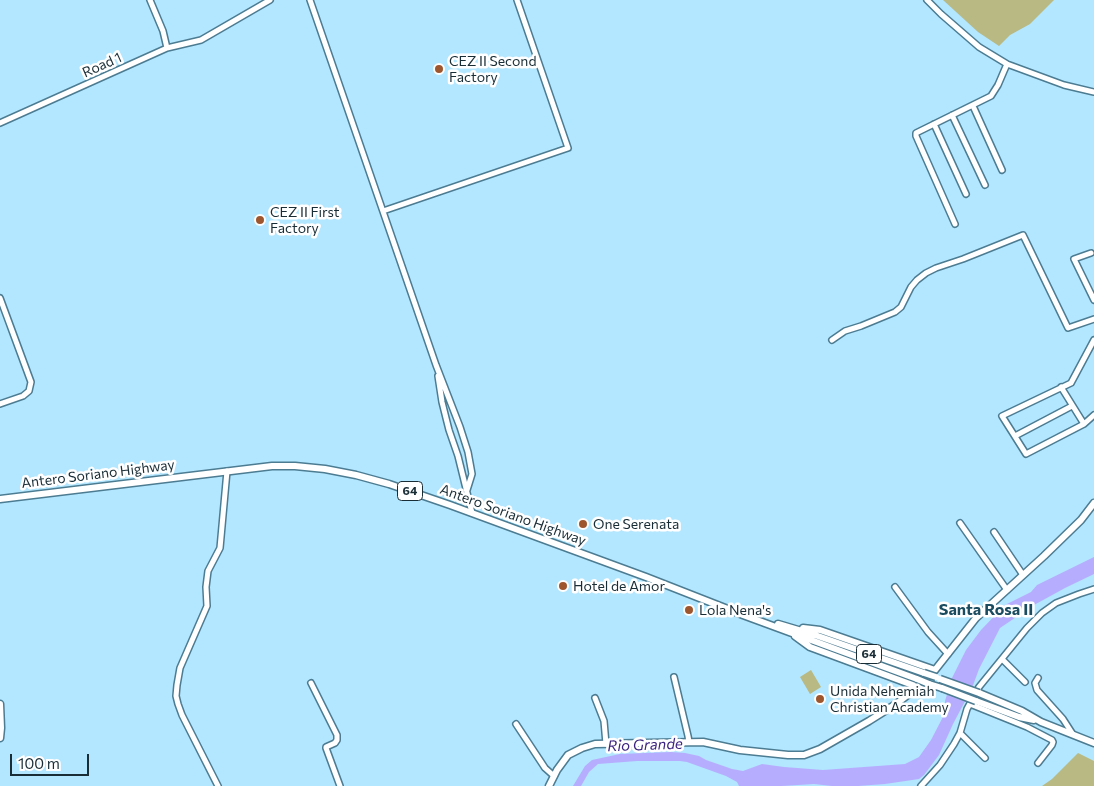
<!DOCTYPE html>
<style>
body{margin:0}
#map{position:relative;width:1094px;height:786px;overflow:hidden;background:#b3e6ff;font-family:Commissioner,sans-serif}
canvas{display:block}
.scale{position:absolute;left:10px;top:754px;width:79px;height:22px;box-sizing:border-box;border:2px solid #192d36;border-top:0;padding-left:6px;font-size:15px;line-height:18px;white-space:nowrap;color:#192d36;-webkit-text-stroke:4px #fff;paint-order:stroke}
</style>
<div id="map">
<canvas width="1094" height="786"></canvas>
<div class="scale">100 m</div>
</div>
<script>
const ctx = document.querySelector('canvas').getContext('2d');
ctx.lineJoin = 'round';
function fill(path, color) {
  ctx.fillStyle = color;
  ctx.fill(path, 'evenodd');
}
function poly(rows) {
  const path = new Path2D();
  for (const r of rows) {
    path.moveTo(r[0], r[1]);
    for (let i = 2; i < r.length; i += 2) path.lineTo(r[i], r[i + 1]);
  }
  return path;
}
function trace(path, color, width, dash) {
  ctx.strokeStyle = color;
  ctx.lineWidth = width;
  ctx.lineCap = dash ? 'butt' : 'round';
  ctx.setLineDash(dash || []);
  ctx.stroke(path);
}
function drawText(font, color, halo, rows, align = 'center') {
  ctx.font = font + ' Commissioner,sans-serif';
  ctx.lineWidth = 5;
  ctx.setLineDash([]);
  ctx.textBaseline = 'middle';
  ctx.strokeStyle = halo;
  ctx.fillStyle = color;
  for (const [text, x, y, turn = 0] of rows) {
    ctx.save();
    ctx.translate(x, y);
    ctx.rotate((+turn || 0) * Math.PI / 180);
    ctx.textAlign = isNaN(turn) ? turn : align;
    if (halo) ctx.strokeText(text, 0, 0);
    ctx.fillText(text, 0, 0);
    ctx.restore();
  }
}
fill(poly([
 [943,0,1054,0,1030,24,1010,35,999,46,978,32],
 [811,670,821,687,810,694,800,677],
 [1078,753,1094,761,1094,786,1042,786,1052,779]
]), '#b8b983');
fill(poly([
 [1094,557,1094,574,1065,588,1034,605,1000,628,979,669,972,688,953,724,939,755,924,775,919,779,885,784,858,786,832,786,814,784,782,786,739,786,737,782,726,776,687,762,680,761,637,761,598,764,589,772,581,786,573,786,585,766,592,760,620,754,671,752,685,753,699,756,706,760,732,769,743,771,762,764,784,767,823,770,905,764,919,757,931,740,945,713,945,701,952,678,966,650,981,630,1005,605,1031,592,1037,585]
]), '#b7adfe');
const minor = poly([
 [150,0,163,31,167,48],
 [310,0,436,365,460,427,468,452,472,474,467,490],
 [927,0,941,14,979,47,1007,64,1064,85,1094,92],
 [973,106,1002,170],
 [952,115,985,185],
 [0,123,167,48,201,40,270,0],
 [934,124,966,194],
 [383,211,568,148,517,0],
 [955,224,916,136,916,133,991,96,998,85,1007,64],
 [1091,253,1074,259,1094,300],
 [0,298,31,382,29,391,23,396,0,404],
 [832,340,845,331,861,326,895,312,901,307,911,287,917,280,926,273,936,268,963,259,1023,235,1068,328,1094,319],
 [1094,340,1071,383,1002,416,1026,454,1084,424,1094,415],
 [438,376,442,402,449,430,458,456,472,513],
 [1061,387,1084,424],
 [1015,436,1072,406],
 [960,523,1007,590],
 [994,532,1023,575],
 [895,587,928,632,948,654],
 [1002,659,1025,682],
 [674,677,688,736,689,742],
 [1038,678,1035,683,1037,690,1063,719,1072,733],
 [311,683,337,735,337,740,335,743,326,747,326,748,340,786],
 [595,698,604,721,606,744],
 [970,704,1027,727,1052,740,1053,742,1052,745,1038,763],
 [516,724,545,768,554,776],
 [960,733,985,758],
 [218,786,182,715,178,704,176,696,177,685,180,668,207,606,206,587,208,571,220,548,227,471],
 [921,786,940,765,954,744,960,733,967,709,979,687,1027,628,1042,613,1056,603,1079,594,1094,589]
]);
const major = poly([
 [0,499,272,466,295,466,325,469,356,475,389,484,450,505,646,577,743,615,917,679],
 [778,624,815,635,924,673],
 [803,628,820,630,935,670],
 [795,636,810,647,918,687],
 [929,684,942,688],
 [979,693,1022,711,1041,722,1094,743],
 [976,701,1019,717,1034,720],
 [0,704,1,728,0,738],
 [549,786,557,770,568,755,582,748,595,744,703,742,740,750,788,755,804,755,820,749,869,721,896,704,918,687,935,670,976,618,1044,556,1081,520,1094,503]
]);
trace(minor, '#4c7c92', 8);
trace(major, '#4c7c92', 9);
trace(minor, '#fff', 5);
trace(major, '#fff', 6);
const majorBridge = poly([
 [924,673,936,677],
 [917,679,929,684],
 [940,679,979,693],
 [942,688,976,701]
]);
trace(majorBridge, '#4c7c92', 9, []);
trace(majorBridge, '#fff', 6);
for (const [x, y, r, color] of [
 [439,69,5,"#9d562d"],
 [260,220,5,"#9d562d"],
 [583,524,5,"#9d562d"],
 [563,586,5,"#9d562d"],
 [689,610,5,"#9d562d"],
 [820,699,5,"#9d562d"]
]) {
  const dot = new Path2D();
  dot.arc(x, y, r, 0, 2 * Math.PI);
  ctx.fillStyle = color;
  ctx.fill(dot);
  trace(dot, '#fff', 2);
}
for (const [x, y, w] of [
 [410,491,25],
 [869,654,25]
]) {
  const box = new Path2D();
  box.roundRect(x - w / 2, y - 9.5, w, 19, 4);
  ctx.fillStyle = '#fff';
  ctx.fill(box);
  trace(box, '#192d36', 1);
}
drawText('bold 12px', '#192d36', null, [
 ["64",410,491],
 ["64",869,654]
]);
drawText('14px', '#192d36', '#fff', [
 ["CEZ II Second",449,61],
 ["Factory",449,77],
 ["CEZ II First",270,212],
 ["Factory",270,228],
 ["One Serenata",593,524],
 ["Hotel de Amor",573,586],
 ["Lola Nena's",699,610],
 ["Unida Nehemiah",830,691],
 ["Christian Academy",830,707]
], 'left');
drawText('14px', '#192d36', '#fff', [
 ["Road 1",102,65,-24],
 ["Antero Soriano Highway",98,474,-7],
 ["Antero Soriano Highway",513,515,20]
]);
drawText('italic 15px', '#3c247f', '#fff', [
 ["Rio Grande",645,745,-2]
]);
drawText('bold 16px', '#1b4c60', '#fff', [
 ["Santa Rosa II",986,610]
]);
</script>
